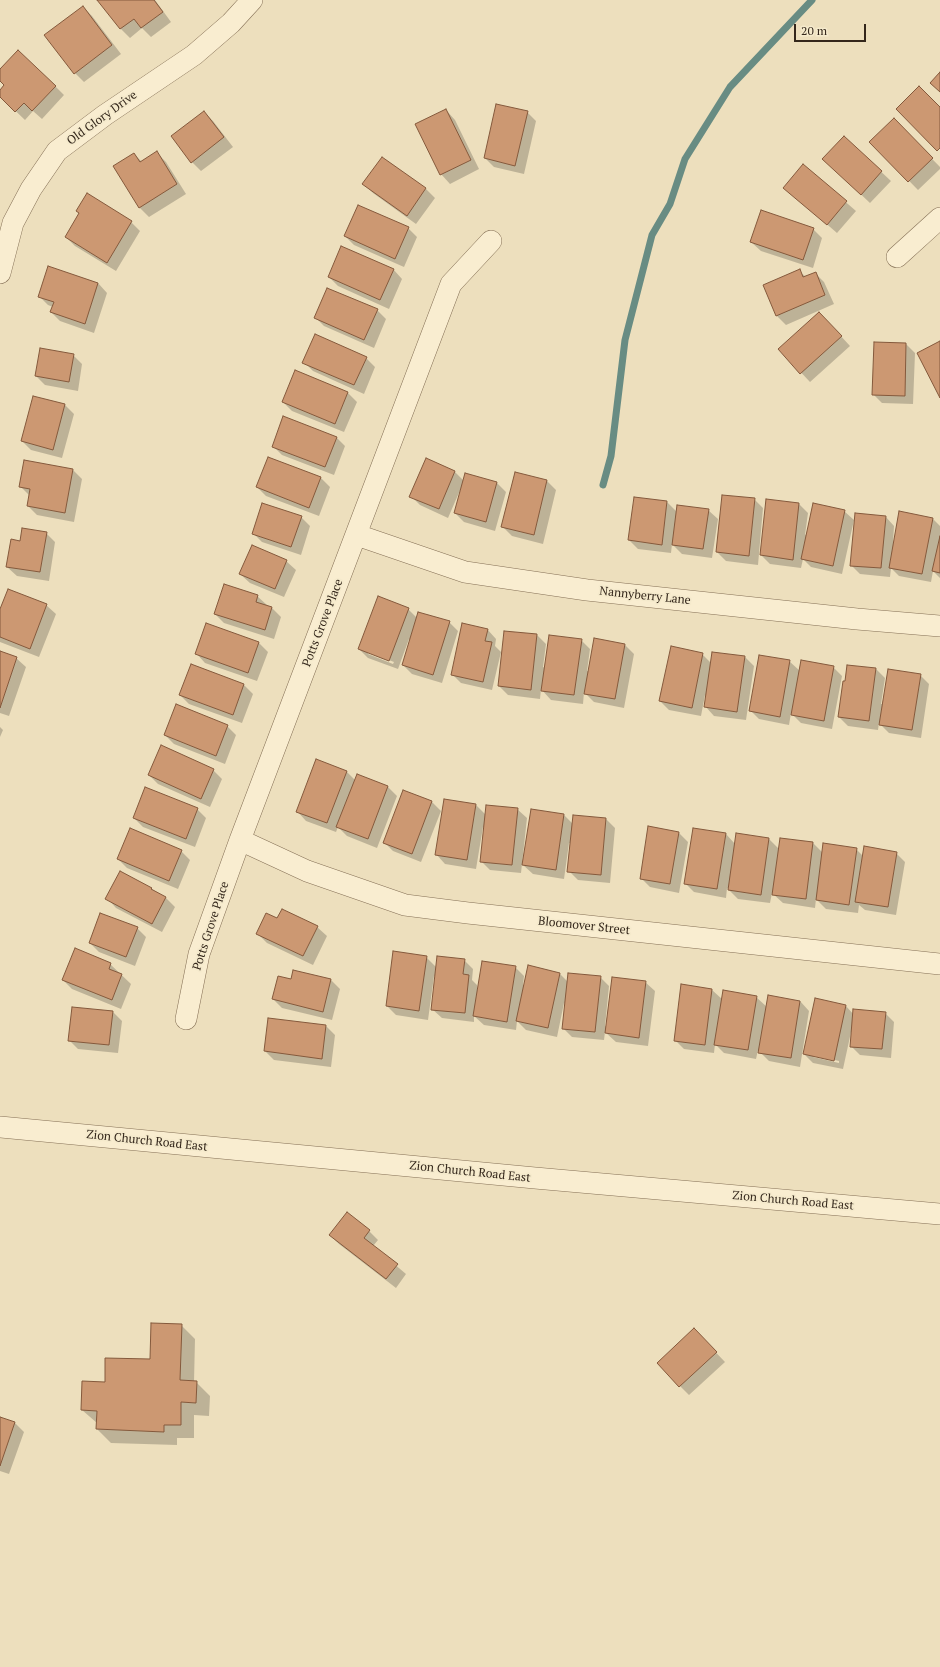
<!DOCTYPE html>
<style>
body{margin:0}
#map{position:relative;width:940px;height:1667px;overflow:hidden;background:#eddfbd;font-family:"PT Serif",serif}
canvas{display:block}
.scale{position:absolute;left:794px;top:24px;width:72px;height:18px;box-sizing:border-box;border:2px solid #34271b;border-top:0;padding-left:5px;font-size:12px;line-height:14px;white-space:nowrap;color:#34271b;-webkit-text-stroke:3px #f5eacc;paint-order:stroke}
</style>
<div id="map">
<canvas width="940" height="1667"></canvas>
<div class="scale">20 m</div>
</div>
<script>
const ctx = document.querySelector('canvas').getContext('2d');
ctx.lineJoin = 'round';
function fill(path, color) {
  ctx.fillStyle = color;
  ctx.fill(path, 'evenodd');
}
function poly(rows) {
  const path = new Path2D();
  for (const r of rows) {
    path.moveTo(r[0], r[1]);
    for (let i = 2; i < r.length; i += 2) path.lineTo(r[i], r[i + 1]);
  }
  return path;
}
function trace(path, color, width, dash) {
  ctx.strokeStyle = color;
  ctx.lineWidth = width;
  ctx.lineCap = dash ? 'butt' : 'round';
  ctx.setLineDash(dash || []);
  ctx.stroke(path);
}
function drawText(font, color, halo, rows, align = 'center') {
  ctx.font = font + ' "PT Serif",serif';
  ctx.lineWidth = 3.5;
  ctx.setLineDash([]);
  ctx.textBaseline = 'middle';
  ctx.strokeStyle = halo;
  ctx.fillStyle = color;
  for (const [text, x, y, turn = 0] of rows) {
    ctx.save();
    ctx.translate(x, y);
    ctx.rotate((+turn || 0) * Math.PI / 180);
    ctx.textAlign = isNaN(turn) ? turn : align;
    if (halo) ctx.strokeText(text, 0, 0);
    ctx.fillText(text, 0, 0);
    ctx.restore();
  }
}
fill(poly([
 [99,0,155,0,171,22,151,37,142,28,130,38,121,29],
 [83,7,92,16,121,54,84,82,75,73],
 [0,71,55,86,64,95,42,119,33,111,25,120,0,96,0,91,5,86,0,80],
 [446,110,455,120,479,169,450,184,441,174],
 [204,112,213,121,233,147,201,171,192,162],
 [527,112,536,121,524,174,494,167,485,158],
 [894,120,940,167,940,169,918,190,871,142],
 [844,137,891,181,870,203,833,168],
 [157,153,166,162,186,194,149,217,140,208,114,166,134,154,142,162],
 [383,158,426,189,435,198,416,224,373,193,364,184],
 [804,166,856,211,837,233,785,188],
 [87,195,131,222,140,231,116,271,75,246,66,237,80,214],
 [408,228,417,237,404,267,354,245,345,236],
 [813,229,822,238,813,268,761,251,751,242],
 [49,267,98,283,107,293,94,333,60,321,51,312,53,307,48,305,39,296],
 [393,269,402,279,389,309,338,286,329,277],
 [799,271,806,277,815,273,824,282,834,304,786,325,777,316,764,285],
 [377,310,386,319,374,348,324,326,315,317],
 [828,322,850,346,810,382,779,349],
 [906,344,915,353,913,404,882,403,873,394],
 [73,355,82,364,78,391,45,385,36,376],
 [366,358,375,367,364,394,313,371,304,362],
 [348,393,357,402,344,432,292,411,283,402],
 [34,397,65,405,74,414,62,458,31,450,22,441],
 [336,437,345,446,334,475,282,455,273,446],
 [268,458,321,478,330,487,319,516,266,496,257,487],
 [426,460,455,472,464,481,466,474,497,483,506,492,495,531,464,522,455,513,462,489,461,488,448,518,420,505,411,496],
 [73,470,82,479,74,522,37,515,28,506,30,496,20,486],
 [516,473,547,481,556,490,543,544,512,536,503,527],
 [635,498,667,502,677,512,708,510,718,519,712,558,682,554,672,544,671,553,638,549,629,540],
 [754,499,763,508,758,565,726,561,717,552],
 [799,504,808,513,805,535,844,511,854,520,842,574,811,567,803,559,801,568,770,564,761,555],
 [885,516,894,526,893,543,932,518,940,526,940,578,933,571,931,582,899,576,891,568,890,577,860,574,851,565],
 [301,517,310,526,301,555,262,542,253,533],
 [46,533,55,542,49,581,17,576,7,567,21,542],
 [286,561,296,570,284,597,250,583,240,574],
 [257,596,267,605,266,606,272,608,281,617,274,639,224,623,215,614],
 [46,605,56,614,39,657,0,642,0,610],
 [408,609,417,618,449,622,458,631,442,683,412,674,403,665,411,639,409,639,398,669,368,658,359,649],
 [368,652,394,662,393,664,368,654],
 [487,629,496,639,495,646,501,652,492,690,461,683,452,674],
 [537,635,546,644,543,667,545,668,581,640,590,649,587,671,589,671,625,645,634,654,624,708,594,702,584,692,583,704,551,700,541,689,540,699,508,695,499,686],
 [259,643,268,652,257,681,205,663,196,653],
 [0,652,16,658,26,667,9,716,0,713],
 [702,654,711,663,745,657,754,666,746,720,714,716,705,706,706,696,705,695,701,716,669,710,660,701],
 [789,661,800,671,833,667,842,676,832,729,801,723,791,713,789,725,759,719,750,710],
 [876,669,885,678,881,704,883,704,920,675,929,684,921,738,889,733,879,723,878,730,848,726,839,717,846,682],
 [244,685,253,694,242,723,189,704,180,695],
 [227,726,236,735,225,764,174,744,165,735],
 [0,727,3,730,0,737],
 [213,770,222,779,210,807,158,784,149,775],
 [347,772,356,781,358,775,388,787,397,796,377,848,347,836,338,827,336,832,306,821,297,811],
 [445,800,476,805,486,815,517,809,527,818,521,873,490,870,481,861,485,827,483,827,476,869,445,864,436,854],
 [432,802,441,811,421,862,393,851,384,842],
 [197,809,206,818,195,847,143,827,134,818],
 [563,814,573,824,606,819,615,828,610,883,578,880,569,871,571,844,569,843,564,879,533,874,523,865],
 [694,829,726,834,735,844,737,834,769,839,779,849,781,839,813,843,823,853,856,849,863,856,896,853,905,862,896,915,865,910,859,905,858,913,826,909,816,899,815,908,783,903,772,893,770,903,738,899,727,888,726,898,694,892,685,883],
 [679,833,688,842,679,893,650,887,641,878],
 [181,851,190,860,178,889,127,868,118,859],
 [121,872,152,889,166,898,175,907,162,932,116,908,107,898],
 [278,920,317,927,327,936,313,965,267,943,258,934],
 [137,928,146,937,135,966,99,952,90,943],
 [426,957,437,968,464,960,473,969,472,980,477,985,477,990,479,990,515,967,524,976,523,985,525,985,560,974,568,982,600,977,609,986,605,1026,607,1027,645,982,655,991,648,1046,616,1042,605,1032,604,1040,572,1037,563,1028,566,1004,564,1003,557,1037,526,1030,517,1021,516,1030,484,1025,474,1016,474,1022,442,1018,432,1009,436,976,434,976,428,1020,396,1015,387,1006],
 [110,964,131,984,121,1009,72,989,63,980],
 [291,980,331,980,340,989,332,1020,282,1008,273,999],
 [682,985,712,990,723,1000,756,997,767,1007,800,1001,809,1011,800,1067,769,1061,758,1050,756,1059,724,1053,715,1044,714,1053,684,1049,675,1040],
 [846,1006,854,1015,885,1013,894,1022,891,1058,860,1055,851,1046,852,1032,851,1032,843,1069,813,1063,804,1054],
 [813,1055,839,1061,839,1063,813,1057],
 [113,1012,122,1021,118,1053,78,1049,69,1040],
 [326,1026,335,1035,331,1067,274,1060,265,1051],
 [369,1231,378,1240,373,1246,406,1274,396,1288,339,1244,330,1235],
 [181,1325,195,1339,194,1382,196,1382,210,1396,209,1416,194,1415,194,1438,177,1438,177,1445,111,1443,97,1429,97,1423,82,1410,106,1383,151,1360],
 [703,1339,725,1362,689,1395,680,1386],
 [0,1418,15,1423,24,1432,9,1474,0,1471]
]), '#0003');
trace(poly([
 [603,485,611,456,625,340,652,235,670,204,685,159,730,87,812,0]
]), '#688c83', 7);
const building = poly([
 [97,0,154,0,163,12,141,28,134,19,120,29,97,0],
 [83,6,112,45,74,74,44,35,83,6],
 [18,50,56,86,32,111,24,103,15,112,0,97,0,90,4,85,0,81,0,69,18,50],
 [940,72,940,92,930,83,940,72],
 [919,86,940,107,940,148,937,151,896,109,919,86],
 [496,104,528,111,515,166,484,158,496,104],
 [446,109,471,160,440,175,415,124,446,109],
 [204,111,224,137,191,163,171,136,204,111],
 [894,118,933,158,908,182,869,142,894,118],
 [844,136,882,171,861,195,822,159,844,136],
 [157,151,177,184,139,208,113,166,134,153,140,162,157,151],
 [382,157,426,188,407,216,362,184,382,157],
 [803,164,847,201,827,225,783,188,803,164],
 [87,193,132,221,107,263,65,237,79,213,76,211,87,193],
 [358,205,409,227,395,259,344,236,358,205],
 [761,210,814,228,803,260,750,242,761,210],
 [341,246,394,269,380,300,328,277,341,246],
 [48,266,98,283,85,324,50,312,54,302,38,297,48,266],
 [800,269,803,277,816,272,825,295,776,316,763,285,800,269],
 [327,288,378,309,364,340,314,318,327,288],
 [819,312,842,336,800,374,778,349,819,312],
 [315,334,367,357,354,385,302,363,315,334],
 [940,341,940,398,917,353,940,341],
 [874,342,906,343,905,396,872,395,874,342],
 [40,348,74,354,69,382,35,376,40,348],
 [295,370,348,392,335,424,282,402,295,370],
 [33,396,65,404,53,450,21,441,33,396],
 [283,416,337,437,325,467,272,447,283,416],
 [268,457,321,477,309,508,256,487,268,457],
 [426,458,455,471,439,509,409,497,426,458],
 [24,460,73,469,65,513,27,506,30,489,19,487,24,460],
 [515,472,547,480,534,535,501,527,515,472],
 [465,473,497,482,486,522,454,513,465,473],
 [722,495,755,498,749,556,716,552,722,495],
 [634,497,667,501,662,545,628,540,634,497],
 [766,499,799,503,793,560,760,555,766,499],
 [262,503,302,516,291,547,252,534,262,503],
 [813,503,845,510,833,566,801,559,813,503],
 [677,505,709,509,703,549,672,545,677,505],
 [899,511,933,518,922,574,889,568,899,511],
 [855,513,886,516,881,568,850,566,855,513],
 [22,528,47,532,40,572,6,567,11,539,20,541,22,528],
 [940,536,940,573,932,571,940,536],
 [252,545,287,560,275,589,239,574,252,545],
 [224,584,258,595,256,602,272,607,265,630,214,614,224,584],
 [8,589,47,604,30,649,0,637,0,609,8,589],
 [378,596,409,608,389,661,358,649,378,596],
 [418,612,450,621,433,675,402,665,418,612],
 [206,623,259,642,248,673,195,654,206,623],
 [462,623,488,629,485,641,492,642,483,682,451,675,462,623],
 [504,631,537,634,531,690,498,686,504,631],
 [549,635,582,639,574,695,541,691,549,635],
 [594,638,625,644,615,699,584,694,594,638],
 [671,646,703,653,692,708,659,701,671,646],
 [0,651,17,657,0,708,0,651],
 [712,652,745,656,737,712,704,707,712,652],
 [759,655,790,660,780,717,749,711,759,655],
 [801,660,834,666,824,721,791,715,801,660],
 [191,664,244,684,233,715,179,695,191,664],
 [847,665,876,668,869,721,838,717,843,681,845,681,847,665],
 [888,669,921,674,912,730,879,725,888,669],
 [176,704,228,725,216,756,164,735,176,704],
 [161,745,214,769,201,799,148,775,161,745],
 [316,759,347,771,327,823,296,812,316,759],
 [357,774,388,786,368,839,336,827,357,774],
 [145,787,198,808,186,839,133,818,145,787],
 [403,790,432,801,412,854,383,843,403,790],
 [444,799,476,804,467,860,435,855,444,799],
 [486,805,518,808,512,865,480,862,486,805],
 [531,809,564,814,556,870,522,865,531,809],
 [573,815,606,818,601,875,567,872,573,815],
 [648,826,679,832,670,884,640,879,648,826],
 [130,828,182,850,169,881,117,859,130,828],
 [693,828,726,833,717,889,684,884,693,828],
 [736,833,769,838,761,895,728,890,736,833],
 [780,838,813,842,806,899,772,895,780,838],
 [823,843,857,848,849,905,816,900,823,843],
 [864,846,897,852,888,907,855,902,864,846],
 [120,871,152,888,151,889,166,897,152,924,105,899,120,871],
 [282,909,318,926,303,956,256,934,266,913,277,918,282,909],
 [100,913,138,927,126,957,89,943,100,913],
 [75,948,111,963,109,969,122,974,112,1000,62,980,75,948],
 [393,951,427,956,419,1011,386,1006,393,951],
 [437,956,465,959,463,974,469,975,465,1013,431,1010,437,956],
 [482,961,516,966,507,1022,473,1016,482,961],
 [528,965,560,973,548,1028,516,1021,528,965],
 [293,970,331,979,323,1012,272,999,278,976,291,979,293,970],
 [568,973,601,976,595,1032,562,1029,568,973],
 [612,977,646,981,639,1038,605,1033,612,977],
 [681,984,712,989,705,1045,674,1041,681,984],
 [723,990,757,996,748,1050,714,1045,723,990],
 [768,995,800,1001,791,1058,758,1053,768,995],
 [815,998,846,1005,834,1061,803,1054,815,998],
 [72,1007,113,1011,109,1045,68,1041,72,1007],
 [853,1009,886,1012,882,1049,850,1047,853,1009],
 [268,1018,326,1025,322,1059,264,1051,268,1018],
 [347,1212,370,1230,364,1238,398,1264,386,1279,329,1235,347,1212],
 [151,1323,182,1324,180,1380,197,1381,196,1403,181,1402,181,1425,164,1425,164,1432,96,1429,97,1411,81,1410,82,1381,105,1382,105,1358,150,1359,151,1323],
 [694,1328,717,1352,679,1387,657,1363,694,1328],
 [0,1417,15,1422,0,1466,0,1417]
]);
fill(building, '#cc9872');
trace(building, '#84593c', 1);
const street = poly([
 [897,257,940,218],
 [0,273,13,223,31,189,57,151,105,115,194,55,231,23,252,0],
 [357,535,465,572,587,590,857,619,940,626],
 [240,840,307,871,405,905,468,913,940,964],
 [186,1019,199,954,240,840,451,284,491,241],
 [0,1127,535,1178,940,1214]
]);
trace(street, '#857056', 22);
trace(street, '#f9edd0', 21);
drawText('12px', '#34271b', '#f5eacc', [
 ["Old Glory Drive",102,118,-36],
 ["Nannyberry Lane",645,596,6],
 ["Potts Grove Place",323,623,-69],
 ["Potts Grove Place",211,926,-72],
 ["Bloomover Street",584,926,6],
 ["Zion Church Road East",147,1141,6],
 ["Zion Church Road East",470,1172,6],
 ["Zion Church Road East",793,1201,5]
]);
</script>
